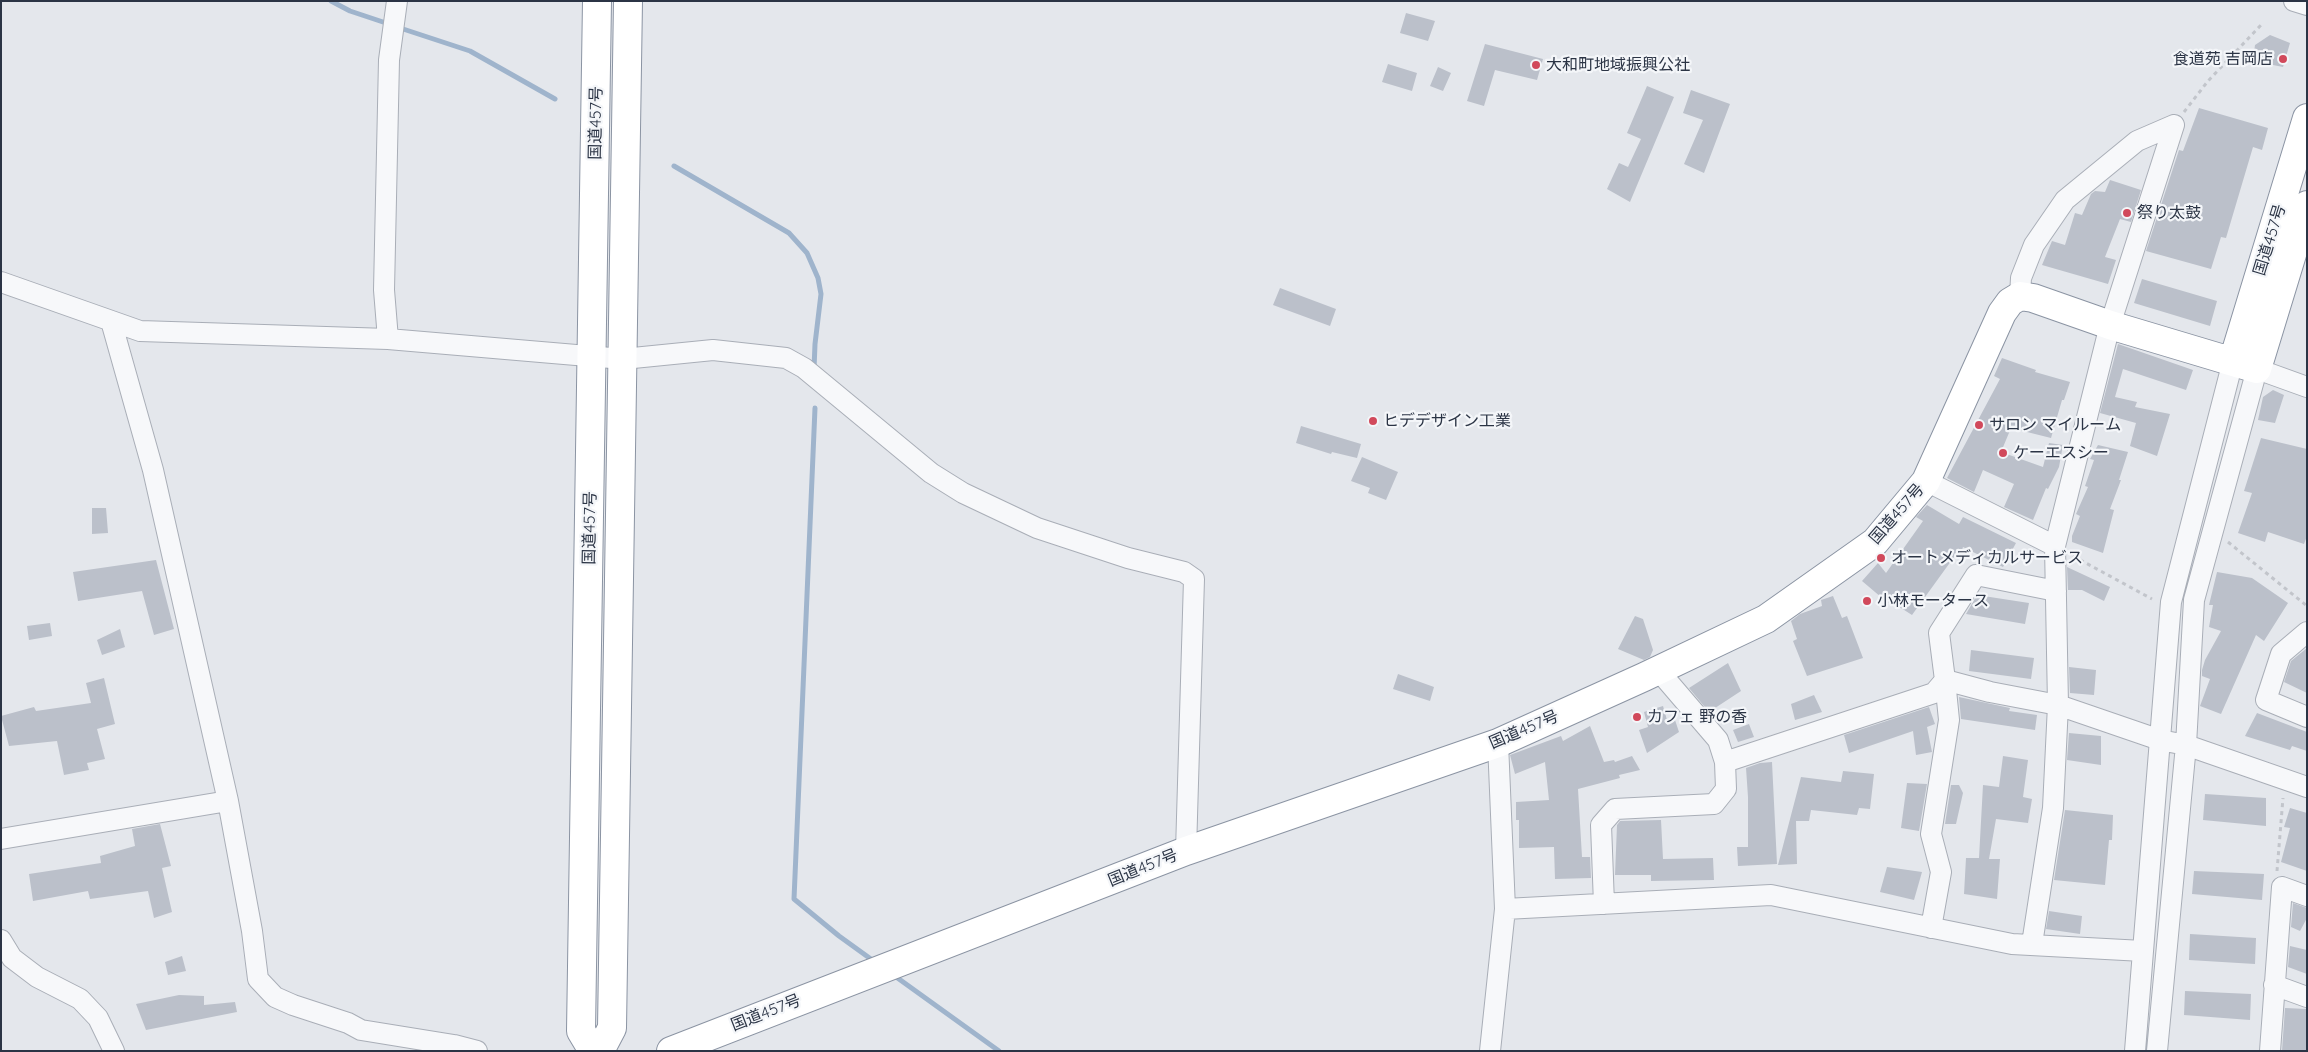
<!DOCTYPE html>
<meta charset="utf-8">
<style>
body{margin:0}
#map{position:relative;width:2308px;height:1052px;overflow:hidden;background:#e4e7ec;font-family:Quicksand,sans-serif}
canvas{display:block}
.frame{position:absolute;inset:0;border:2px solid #2b3445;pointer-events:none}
</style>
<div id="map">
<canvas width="2308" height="1052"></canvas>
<div class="frame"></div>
</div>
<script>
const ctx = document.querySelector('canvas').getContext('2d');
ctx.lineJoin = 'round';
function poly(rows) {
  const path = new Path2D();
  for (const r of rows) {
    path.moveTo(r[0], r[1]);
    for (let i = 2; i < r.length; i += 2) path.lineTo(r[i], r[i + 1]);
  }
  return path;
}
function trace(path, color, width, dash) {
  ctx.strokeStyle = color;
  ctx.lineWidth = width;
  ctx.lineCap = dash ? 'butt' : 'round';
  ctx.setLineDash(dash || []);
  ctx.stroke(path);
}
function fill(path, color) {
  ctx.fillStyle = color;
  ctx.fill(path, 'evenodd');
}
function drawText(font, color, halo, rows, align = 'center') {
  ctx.font = font + ' Quicksand,"Noto Sans JP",sans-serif';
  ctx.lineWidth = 4.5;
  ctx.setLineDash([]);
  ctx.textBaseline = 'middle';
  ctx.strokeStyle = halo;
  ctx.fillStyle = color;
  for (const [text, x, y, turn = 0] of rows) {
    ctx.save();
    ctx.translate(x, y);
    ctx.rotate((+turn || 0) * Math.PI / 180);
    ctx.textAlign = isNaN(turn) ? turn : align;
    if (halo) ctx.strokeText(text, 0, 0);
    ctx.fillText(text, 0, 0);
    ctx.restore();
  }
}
trace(poly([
 [331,1,350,11,389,24],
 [397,27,470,51,555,99],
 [674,166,789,233,807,253,818,278,821,294,815,344,814,369],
 [815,408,794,899,839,936,875,962],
 [892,974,999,1051]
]), '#9fb4cc', 5);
fill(poly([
 [1406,13,1435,21,1428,41,1400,33],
 [2270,35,2290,43,2283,67,2253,61,2255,45],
 [1485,44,1543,59,1537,80,1495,70,1484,106,1467,101],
 [1388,64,1417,73,1412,91,1382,82],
 [1438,67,1451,73,1443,91,1430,86],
 [1647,86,1674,97,1630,202,1607,189,1619,163,1628,167,1641,139,1627,133],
 [1691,90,1730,104,1704,173,1684,164,1703,120,1683,113],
 [2199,108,2268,128,2262,150,2253,147,2226,238,2221,237,2211,269,2146,251,2179,150,2183,151],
 [2110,180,2141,190,2131,222,2120,219,2105,257,2116,260,2108,284,2042,265,2052,241,2065,245,2075,213,2082,215,2091,194,2095,191,2105,192],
 [2142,279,2217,301,2210,326,2134,303],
 [1280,288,1336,309,1330,326,1273,305],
 [2118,344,2193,370,2186,390,2123,369,2115,397,2137,402,2135,407,2170,414,2157,456,2130,446,2136,423,2100,413],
 [2002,358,2036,370,2035,372,2070,382,2064,400,2062,400,2051,438,2011,428,2001,452,2043,467,2049,443,2063,445,2059,467,2048,489,2046,488,2033,520,2004,507,2014,484,1983,470,1974,492,1947,478,2000,379,1994,376],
 [2273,390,2284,395,2275,423,2258,420,2263,397],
 [1301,426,1361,444,1357,458,1332,452,1331,454,1296,443],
 [2261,438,2307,449,2307,536,2304,544,2268,532,2265,542,2238,533,2252,493,2244,491],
 [2098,445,2128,452,2119,480,2121,480,2110,509,2114,510,2103,553,2072,542,2072,536,2080,516,2076,514,2088,487,2085,486,2094,460,2090,459],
 [1362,457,1398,472,1386,500,1368,493,1370,488,1351,481],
 [1927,505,1959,524,1963,517,2016,543,2003,567,1963,547,1959,559,1954,557,1912,615,1890,601,1888,603,1862,581,1878,563,1886,573,1923,521,1916,517],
 [92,508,106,508,108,533,92,534],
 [156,560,174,629,154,635,142,591,78,601,73,572],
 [2067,567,2110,587,2104,601,2082,590,2068,590],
 [2217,572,2252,578,2288,603,2264,641,2256,635,2221,714,2200,706,2210,679,2202,676,2202,670,2205,660,2221,631,2209,627,2213,605,2209,605],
 [1977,595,2029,603,2025,624,1966,614],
 [1833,596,1842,618,1847,616,1863,658,1807,676,1793,641,1797,639,1791,621,1800,614,1822,606,1821,600],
 [1635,616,1643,619,1653,650,1650,657,1644,660,1618,649],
 [50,623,52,636,29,640,27,626],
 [120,629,125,647,102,655,97,640],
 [2307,648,2307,693,2284,682,2291,661],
 [1971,650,2034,658,2031,679,1969,671],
 [1728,663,1741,691,1709,712,1689,688],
 [2069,667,2096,670,2094,695,2070,693],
 [1398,674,1434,687,1430,701,1393,689],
 [104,678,115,724,97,729,105,759,87,763,89,770,64,775,57,741,9,746,1,716,34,707,36,711,91,703,86,683],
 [1814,695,1822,712,1795,720,1791,704],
 [1959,697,2010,708,2009,711,2037,715,2035,730,1961,719],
 [1663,706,1667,720,1674,717,1679,732,1647,753,1639,730,1648,727,1644,712],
 [1929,707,1935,724,1927,727,1932,752,1916,755,1913,731,1849,753,1844,735],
 [2257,713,2307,732,2307,751,2292,746,2290,750,2245,736],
 [1749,724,1754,737,1738,742,1733,730],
 [1590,726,1604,762,1614,760,1615,762,1632,756,1640,770,1619,775,1620,778,1578,789,1582,857,1590,857,1591,878,1555,879,1554,847,1519,848,1519,820,1516,820,1516,802,1549,800,1545,762,1515,774,1510,755,1561,736,1563,741],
 [2069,733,2101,736,2101,765,2067,760],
 [2003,756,2028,760,2023,797,2032,799,2028,823,1996,819,1989,859,2000,859,1997,899,1964,894,1966,858,1979,858,1983,785,1999,787],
 [1772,762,1777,864,1738,866,1737,847,1748,847,1748,797,1746,768,1760,763],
 [1843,771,1874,774,1870,809,1859,808,1857,815,1811,810,1809,821,1796,821,1797,864,1778,865,1801,777,1841,782],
 [1907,783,1927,784,1919,831,1901,828],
 [1951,785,1959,785,1963,793,1956,824,1945,824],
 [2205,794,2266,798,2266,826,2203,820],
 [2290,808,2307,813,2307,871,2281,862,2290,828,2284,827],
 [2065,810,2113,815,2112,840,2109,840,2105,885,2054,880],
 [1661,820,1663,859,1713,858,1714,880,1651,881,1651,875,1615,875,1617,825,1620,821],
 [160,824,171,866,162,868,172,912,154,918,148,891,90,899,88,891,33,901,29,874,101,863,100,856,135,846,132,829],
 [1887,867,1922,872,1914,900,1880,892],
 [2194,871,2264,874,2262,900,2192,894],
 [2293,903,2307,908,2307,918,2300,931,2291,927],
 [2049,911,2082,916,2080,934,2046,929],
 [2190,934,2256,938,2255,964,2189,960],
 [2290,946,2307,950,2307,974,2288,967],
 [182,956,186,971,168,975,165,962],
 [2185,991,2251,994,2250,1020,2184,1015],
 [179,995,204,996,204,1005,235,1002,237,1012,146,1030,136,1004],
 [2285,1008,2307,1009,2307,1051,2282,1051]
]), '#bbc0ca');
const minor = poly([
 [2294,1,2307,5],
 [1,282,140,331,388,339,623,359,713,350,786,358,804,368,931,473,963,493,1037,528,1128,558,1184,572,1194,579,1186,851],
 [2020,296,2021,278,2034,245,2065,200,2137,141,2174,125],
 [111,321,153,470,228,801,252,931,258,979,275,997,293,1005,348,1023,361,1030,454,1045,477,1051],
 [388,339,384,290,389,60,397,1],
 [1926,481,2055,546,2110,325,2174,125],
 [2056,591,1976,575,1939,633,1945,680,1990,692,2058,705,2160,740,2186,745,2307,787],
 [2307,632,2281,654,2266,700,2307,717],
 [1658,670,1718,740,1725,762],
 [1,839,228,801],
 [1604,904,1601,825,1615,809,1714,804,1726,789,1725,762,1934,693,1945,680],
 [1505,909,1771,895,2012,944,2143,951],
 [1931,928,1941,872,1931,834,1949,720,1945,680],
 [1,940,12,958,37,977,80,999,98,1018,114,1051],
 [2032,944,2053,808,2058,705,2055,546],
 [2274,985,2307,997],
 [1490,1051,1505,909,1498,743],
 [2135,1051,2171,602,2233,361],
 [2157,1051,2186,745,2194,600,2257,369,2307,387],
 [2270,1051,2282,887,2307,896]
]);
const highway = poly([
 [2233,361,2307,118],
 [593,1051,581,1031,597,1],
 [600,1051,612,1028,628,1],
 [671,1051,1186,851,1498,743,1644,677,1766,619,1875,542,1926,481,2002,313,2010,302,2020,296,2033,298,2110,325,2257,369,2307,205]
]);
trace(minor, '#a9aeb7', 22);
trace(highway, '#8b94a3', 30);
trace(poly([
 [2184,112,2208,81,2261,25],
 [2228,542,2307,606],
 [2073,556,2152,599],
 [2277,871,2283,798]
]), '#c2c5cb', 3, [4, 4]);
trace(minor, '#f7f8fa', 20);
trace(highway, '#fff', 28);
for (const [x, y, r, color] of [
 [2283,59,5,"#d1495b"],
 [1536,65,5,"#d1495b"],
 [2127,213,5,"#d1495b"],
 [1373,421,5,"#d1495b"],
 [1979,425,5,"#d1495b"],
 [2003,453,5,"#d1495b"],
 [1881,558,5,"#d1495b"],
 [1867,601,5,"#d1495b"],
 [1637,717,5,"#d1495b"]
]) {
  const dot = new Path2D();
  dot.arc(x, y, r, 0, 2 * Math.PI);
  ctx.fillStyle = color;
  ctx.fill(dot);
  trace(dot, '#f4f6f9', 2);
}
drawText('16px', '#2b3445', '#f4f6f9', [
 ["食道苑 吉岡店",2273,59,"right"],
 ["大和町地域振興公社",1546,65],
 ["祭り太鼓",2137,213],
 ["ヒデデザイン工業",1383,421],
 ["サロン マイルーム",1989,425],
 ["ケーエスシー",2013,453],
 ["オートメディカルサービス",1891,558],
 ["小林モータース",1877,601],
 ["カフェ 野の香",1647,717]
], 'left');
drawText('16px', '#2b3445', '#f4f6f9', [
 ["国道457号",596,123,-89],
 ["国道457号",2270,240,-73],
 ["国道457号",1897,514,-49],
 ["国道457号",590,528,-89],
 ["国道457号",1524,730,-23],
 ["国道457号",1143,868,-22],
 ["国道457号",766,1013,-21]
]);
</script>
